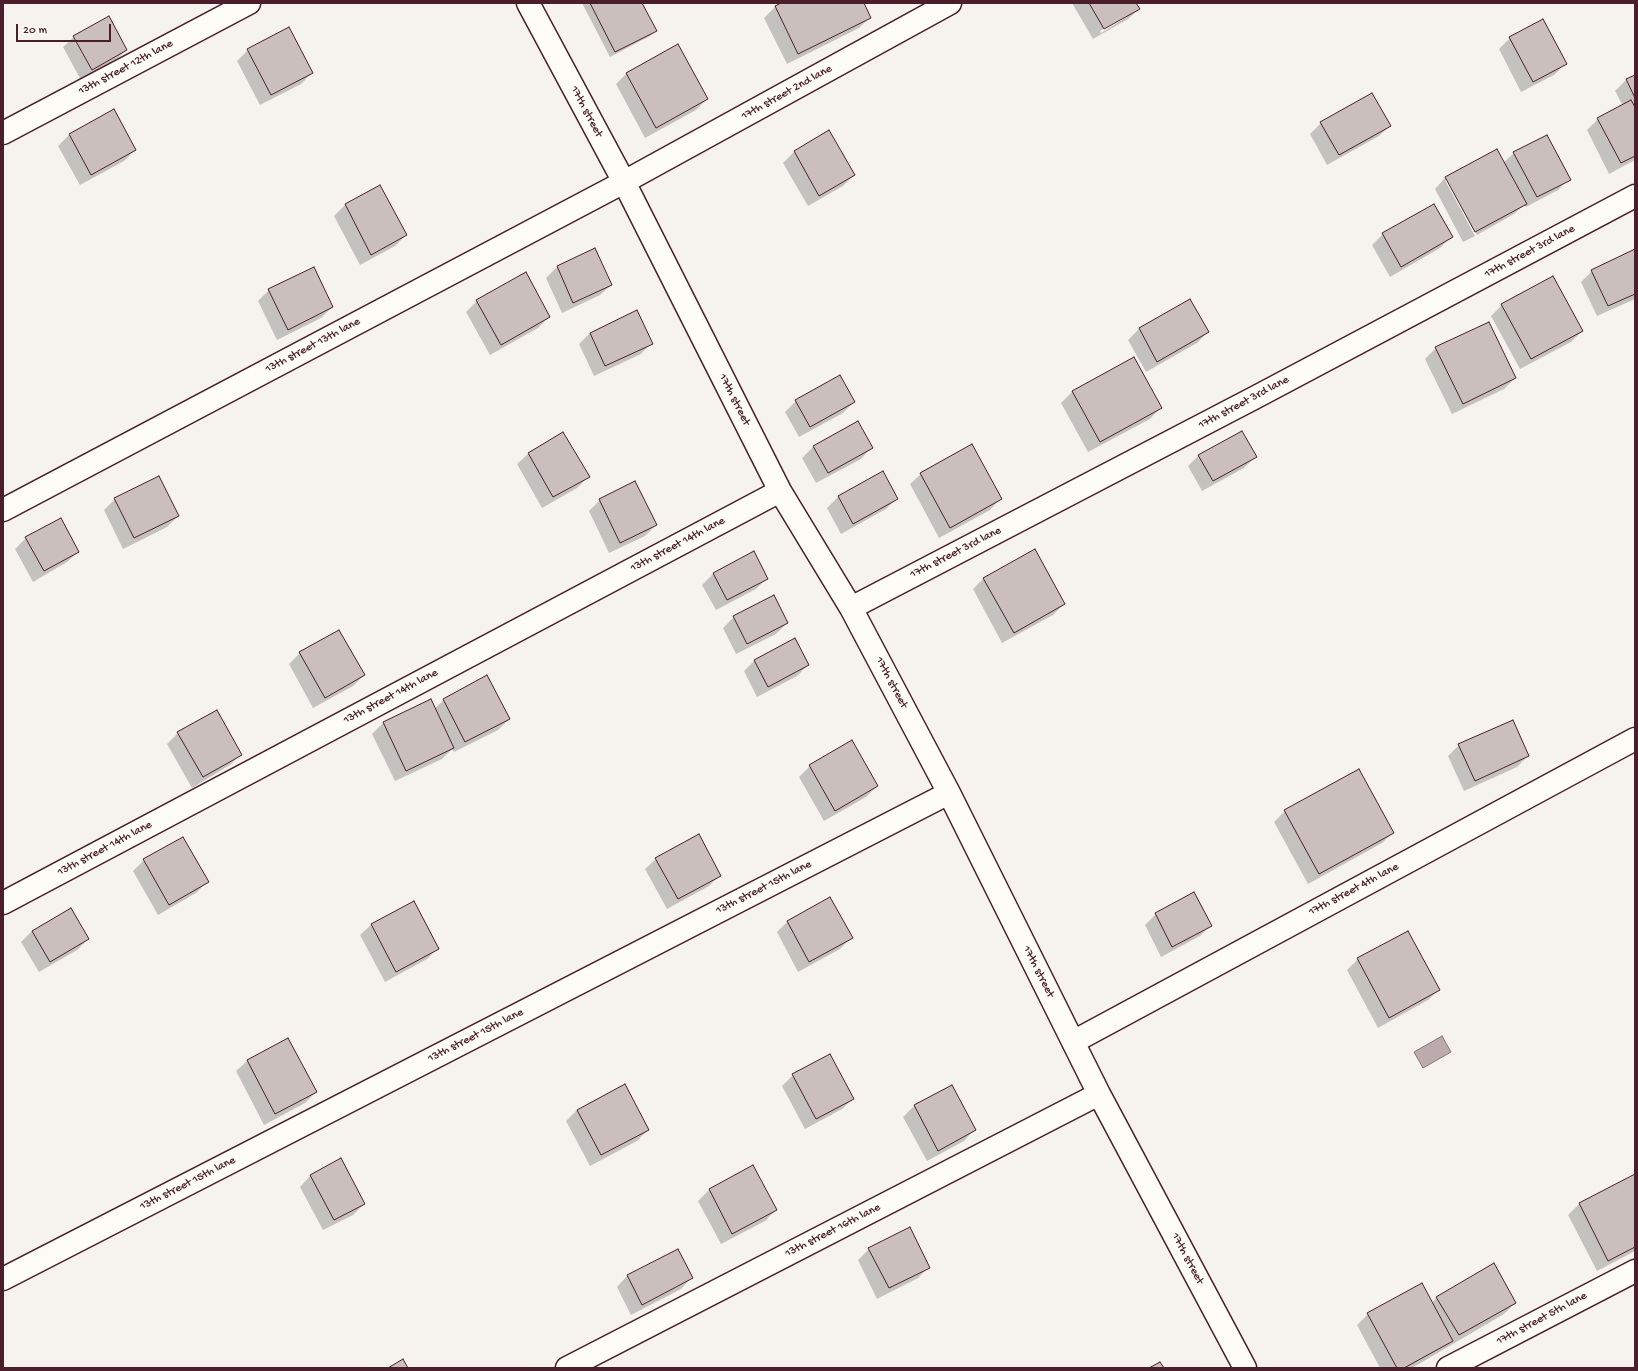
<!DOCTYPE html>
<style>
body{margin:0}
#map{position:relative;width:1638px;height:1371px;overflow:hidden;background:#f6f3ef;font-family:"Gochi Hand",sans-serif}
canvas{display:block}
.frame{position:absolute;inset:0;border:4px solid #4a1f2b;pointer-events:none}
.scale{position:absolute;left:16px;top:24px;width:95px;height:18px;box-sizing:border-box;border:2px solid #4a1f2b;border-top:0;padding-left:5px;font-size:12px;line-height:14px;white-space:nowrap;color:#4a1f2b;-webkit-text-stroke:3px #fdfcf7;paint-order:stroke}
</style>
<div id="map">
<canvas width="1638" height="1371"></canvas>
<div class="frame"></div>
<div class="scale">20 m</div>
</div>
<script>
const ctx = document.querySelector('canvas').getContext('2d');
ctx.lineJoin = 'round';
function fill(path, color) {
  ctx.fillStyle = color;
  ctx.fill(path, 'evenodd');
}
function poly(rows) {
  const path = new Path2D();
  for (const r of rows) {
    path.moveTo(r[0], r[1]);
    for (let i = 2; i < r.length; i += 2) path.lineTo(r[i], r[i + 1]);
  }
  return path;
}
function trace(path, color, width, dash) {
  ctx.strokeStyle = color;
  ctx.lineWidth = width;
  ctx.lineCap = dash ? 'butt' : 'round';
  ctx.setLineDash(dash || []);
  ctx.stroke(path);
}
function drawText(font, color, halo, rows, align = 'center') {
  ctx.font = font + ' "Gochi Hand",sans-serif';
  ctx.lineWidth = 3;
  ctx.setLineDash([]);
  ctx.textBaseline = 'middle';
  ctx.strokeStyle = halo;
  ctx.fillStyle = color;
  for (const [text, x, y, turn = 0] of rows) {
    ctx.save();
    ctx.translate(x, y);
    ctx.rotate((+turn || 0) * Math.PI / 180);
    ctx.textAlign = isNaN(turn) ? turn : align;
    if (halo) ctx.strokeText(text, 0, 0);
    ctx.fillText(text, 0, 0);
    ctx.restore();
  }
}
const water = poly([
 [1442,1036,1451,1052,1423,1068,1414,1052,1442,1036]
]);
fill(water, '#bbabac');
trace(water, '#8e7378', 1);
fill(poly([
 [582,3,641,3,656,31,650,36,610,57],
 [783,3,863,3,870,17,859,28,787,64,764,18,775,7],
 [1072,3,1135,3,1139,9,1128,19,1093,39],
 [1127,15,1127,17,1101,33,1100,31],
 [74,37,126,50,115,61,81,80,63,47],
 [1510,38,1565,64,1554,75,1521,92,1499,49],
 [248,50,312,73,301,84,260,105,237,61],
 [627,73,707,99,696,110,645,138,616,84],
 [1635,76,1635,160,1609,174,1587,130,1598,119,1623,106,1615,91,1626,80],
 [114,110,135,150,124,161,80,185,58,146,69,135],
 [1321,123,1390,126,1379,136,1327,165,1310,134],
 [829,132,854,175,843,186,808,206,783,163,794,152],
 [1546,136,1569,179,1558,190,1526,207,1524,205,1514,214,1477,235,1448,180,1445,180,1475,236,1463,242,1435,189,1445,178,1496,151,1503,163,1514,153],
 [380,186,406,235,395,246,360,265,334,216,345,205],
 [1383,234,1451,237,1440,248,1390,277,1372,245],
 [594,249,611,285,600,295,562,313,546,278,557,267],
 [1635,250,1635,299,1597,316,1581,282,1592,271],
 [269,290,332,307,321,318,277,340,258,301],
 [1190,300,1208,332,1197,343,1146,372,1128,340,1139,329],
 [477,301,549,317,538,328,490,355,466,312],
 [1502,305,1582,331,1571,342,1520,369,1491,316],
 [636,311,651,343,641,354,594,376,579,344,590,333],
 [1436,348,1515,378,1504,389,1452,414,1425,359],
 [1134,358,1160,408,1150,419,1088,452,1061,403,1072,392],
 [796,401,854,402,843,413,799,437,785,412],
 [857,422,871,448,861,459,816,483,802,458,813,447],
 [528,454,588,477,577,488,542,508,517,464],
 [1199,455,1255,457,1244,468,1202,491,1188,466],
 [882,473,896,499,886,509,841,534,827,508,838,497],
 [921,474,1000,499,990,510,939,538,910,484],
 [115,499,178,516,167,527,123,549,104,510],
 [600,500,656,525,645,536,609,553,589,511],
 [60,519,78,552,67,562,33,582,15,549,26,538],
 [713,574,767,578,756,589,716,610,702,585],
 [984,578,1064,604,1053,615,1002,643,973,589],
 [734,617,787,623,776,634,736,654,723,628],
 [300,653,364,675,353,686,313,708,289,664],
 [755,660,808,665,797,676,757,697,744,671],
 [430,700,434,709,444,700,509,719,498,730,454,752,452,749,442,759,395,781,372,734,383,723],
 [178,733,241,754,230,765,192,788,167,744],
 [1459,745,1528,756,1517,767,1464,791,1448,756],
 [810,766,877,786,866,797,824,821,799,777],
 [1285,811,1393,832,1382,843,1308,884,1274,822],
 [656,859,720,875,709,886,667,909,645,869],
 [144,860,207,882,196,893,158,915,133,871],
 [1156,914,1211,925,1200,936,1161,957,1145,925],
 [788,921,851,938,840,949,798,972,777,932],
 [371,925,438,948,427,959,385,982,360,935],
 [32,931,88,939,77,950,39,972,21,942],
 [1358,959,1439,990,1428,1000,1378,1028,1347,970],
 [288,1039,316,1092,305,1103,264,1125,236,1071,247,1061],
 [793,1075,853,1099,842,1109,805,1129,782,1086],
 [952,1086,974,1130,964,1141,927,1161,903,1117,914,1106],
 [577,1110,648,1130,637,1141,590,1166,566,1121],
 [753,1167,776,1210,765,1221,721,1244,698,1201,709,1190],
 [1635,1175,1635,1251,1597,1271,1568,1215,1579,1204],
 [310,1176,364,1204,353,1215,323,1230,300,1187],
 [869,1249,929,1267,918,1278,877,1299,858,1260],
 [677,1250,691,1278,681,1289,631,1315,617,1287,627,1276],
 [1436,1298,1515,1303,1504,1314,1412,1368,1380,1368,1357,1325,1368,1314,1432,1303]
]), '#0003');
const building = poly([
 [590,3,642,3,657,31,615,52,590,3],
 [781,3,864,3,871,18,798,54,775,6,781,3],
 [1089,3,1136,3,1140,9,1104,29,1089,3],
 [109,16,127,50,92,70,73,36,109,16],
 [1543,19,1567,64,1533,82,1509,37,1543,19],
 [289,27,313,73,271,95,247,49,289,27],
 [678,44,708,99,656,128,626,73,678,44],
 [1635,75,1635,98,1626,79,1635,75],
 [1372,93,1391,126,1339,155,1320,122,1372,93],
 [1631,100,1635,107,1635,156,1621,163,1597,118,1631,100],
 [114,109,136,150,91,175,69,134,114,109],
 [829,130,855,175,819,196,794,151,829,130],
 [1547,135,1571,180,1537,197,1513,152,1547,135],
 [1497,149,1527,204,1475,232,1445,177,1497,149],
 [380,185,407,235,371,255,345,204,380,185],
 [1434,204,1453,237,1401,267,1382,233,1434,204],
 [595,248,612,285,573,303,557,266,595,248],
 [1635,249,1635,294,1608,306,1591,270,1635,249],
 [314,267,333,307,288,330,268,289,314,267],
 [526,272,550,317,501,345,476,300,526,272],
 [1553,276,1583,331,1531,359,1501,304,1553,276],
 [1190,299,1209,332,1157,362,1139,328,1190,299],
 [637,310,653,344,605,366,590,333,637,310],
 [1489,322,1516,378,1463,404,1435,347,1489,322],
 [1134,357,1162,408,1100,442,1072,391,1134,357],
 [840,375,855,402,810,427,795,400,840,375],
 [858,421,873,448,828,473,813,446,858,421],
 [1242,431,1257,457,1213,481,1198,455,1242,431],
 [563,432,590,477,553,497,528,453,563,432],
 [972,444,1002,499,950,528,920,473,972,444],
 [883,471,898,499,853,524,838,496,883,471],
 [159,476,179,516,134,538,114,498,159,476],
 [635,481,657,525,620,543,599,499,635,481],
 [61,518,79,552,44,571,25,537,61,518],
 [1035,549,1065,604,1014,633,983,578,1035,549],
 [754,551,768,579,727,600,713,573,754,551],
 [774,595,788,623,747,644,733,616,774,595],
 [339,630,365,675,325,698,299,652,339,630],
 [795,638,809,665,768,687,754,660,795,638],
 [487,675,510,719,465,742,443,699,487,675],
 [431,699,454,748,406,771,383,722,431,699],
 [217,710,242,755,203,777,177,732,217,710],
 [1513,720,1529,756,1475,781,1458,744,1513,720],
 [852,740,878,786,835,811,809,765,852,740],
 [1359,769,1394,833,1319,874,1284,810,1359,769],
 [699,834,721,876,678,899,655,858,699,834],
 [183,837,209,882,169,905,143,859,183,837],
 [1194,892,1212,926,1172,947,1155,913,1194,892],
 [830,897,853,938,809,962,787,921,830,897],
 [414,901,439,949,396,972,371,924,414,901],
 [71,908,89,939,50,962,32,931,71,908],
 [1408,931,1440,990,1389,1018,1357,958,1408,931],
 [288,1038,317,1092,275,1114,247,1060,288,1038],
 [830,1054,854,1099,816,1119,792,1074,830,1054],
 [625,1084,649,1130,601,1155,577,1110,625,1084],
 [952,1085,976,1130,938,1151,914,1105,952,1085],
 [341,1158,365,1204,334,1220,310,1175,341,1158],
 [753,1165,777,1210,732,1234,709,1189,753,1165],
 [1635,1174,1635,1247,1608,1261,1579,1203,1635,1174],
 [910,1227,930,1268,889,1288,868,1248,910,1227],
 [678,1249,693,1278,642,1305,627,1275,678,1249],
 [1494,1263,1516,1303,1459,1335,1436,1297,1494,1263],
 [1422,1283,1453,1341,1404,1368,1397,1368,1367,1313,1422,1283],
 [403,1359,408,1368,388,1368,403,1359],
 [1160,1362,1164,1368,1149,1368,1160,1362]
]);
fill(building, '#cbbfbe');
trace(building, '#4a1f2b', 1);
const minor = poly([
 [528,3,624,182,780,491,851,608,949,793,1099,1094,1245,1368],
 [3,133,249,3],
 [3,510,624,182,950,3],
 [851,608,1256,397,1635,196],
 [3,903,780,491],
 [1073,1042,1635,739],
 [3,1279,949,793],
 [567,1368,1099,1094],
 [1448,1368,1635,1271]
]);
trace(minor, '#4a1f2b', 25);
trace(minor, '#fdfcf7', 22);
drawText('12px', '#4a1f2b', '#fdfcf7', [
 ["13th street 12th lane",126,68,-28],
 ["17th street 2nd lane",787,93,-29],
 ["17th street",586,112,62],
 ["17th street 3rd lane",1530,252,-28],
 ["13th street 13th lane",313,346,-28],
 ["17th street",734,400,63],
 ["17th street 3rd lane",1244,403,-28],
 ["13th street 14th lane",678,545,-28],
 ["17th street 3rd lane",956,553,-27],
 ["17th street",891,683,62],
 ["13th street 14th lane",391,697,-28],
 ["13th street 14th lane",105,849,-28],
 ["13th street 15th lane",764,888,-27],
 ["17th street 4th lane",1354,890,-28],
 ["17th street",1038,972,63],
 ["13th street 15th lane",476,1036,-27],
 ["13th street 15th lane",188,1184,-27],
 ["13th street 16th lane",833,1231,-27],
 ["17th street",1187,1259,62],
 ["17th street 5th lane",1542,1319,-28]
]);
</script>
